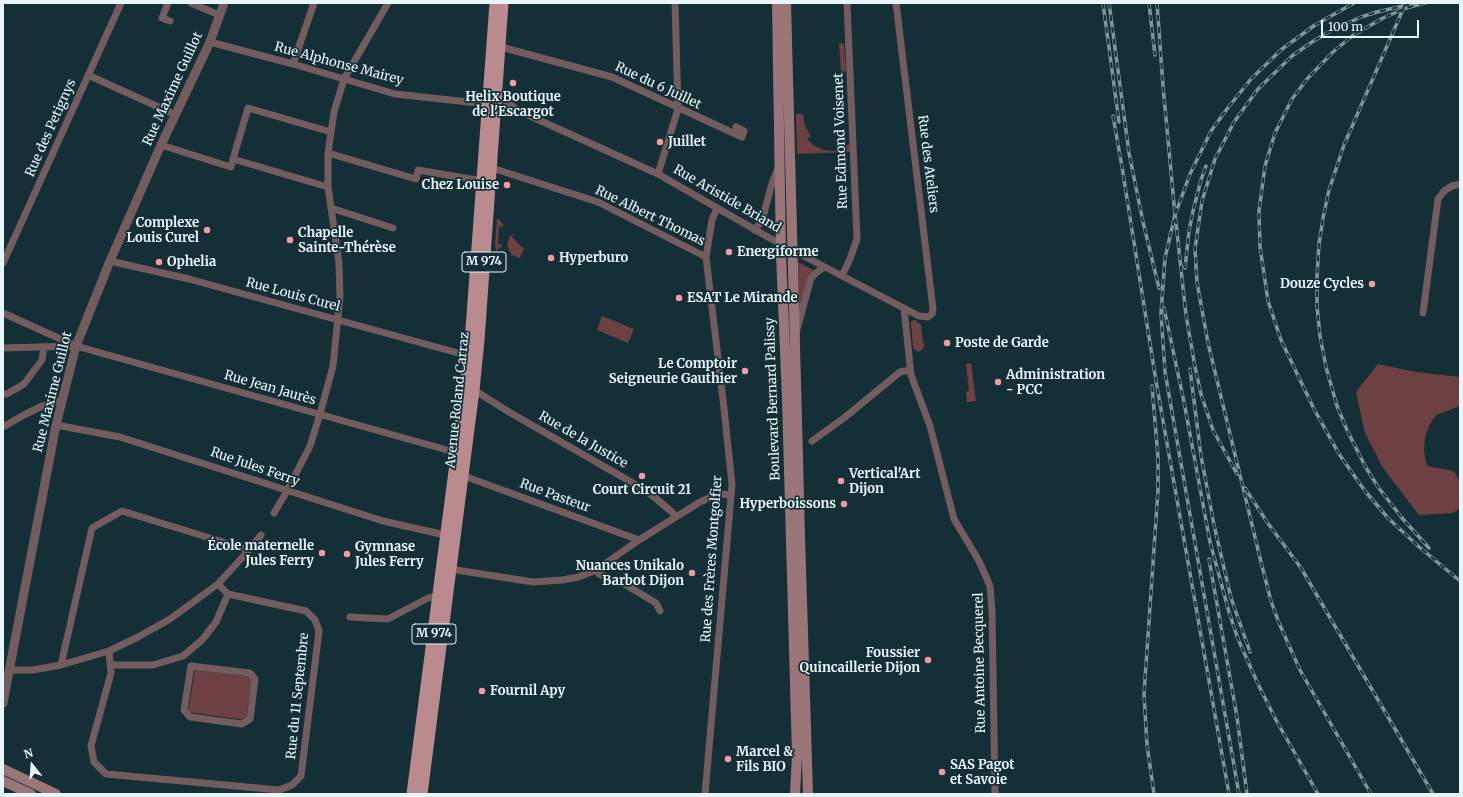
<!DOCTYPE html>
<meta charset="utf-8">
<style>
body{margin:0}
#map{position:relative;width:1463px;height:797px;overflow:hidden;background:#142f35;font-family:Merriweather,serif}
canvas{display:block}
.frame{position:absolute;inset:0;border:4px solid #e6f6fa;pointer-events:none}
.north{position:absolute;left:12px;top:745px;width:40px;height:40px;-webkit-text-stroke:3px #142f35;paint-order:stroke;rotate:343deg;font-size:11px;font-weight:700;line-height:16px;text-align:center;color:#e6f6fa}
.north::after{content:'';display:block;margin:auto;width:14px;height:18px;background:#e6f6fa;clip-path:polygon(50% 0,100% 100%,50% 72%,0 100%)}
.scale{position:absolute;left:1321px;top:20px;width:98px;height:18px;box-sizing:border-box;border:2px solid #e6f6fa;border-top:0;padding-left:5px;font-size:12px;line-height:14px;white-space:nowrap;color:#e6f6fa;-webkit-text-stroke:3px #142f35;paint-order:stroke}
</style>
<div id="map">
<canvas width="1463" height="797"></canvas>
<div class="frame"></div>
<div class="north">N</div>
<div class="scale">100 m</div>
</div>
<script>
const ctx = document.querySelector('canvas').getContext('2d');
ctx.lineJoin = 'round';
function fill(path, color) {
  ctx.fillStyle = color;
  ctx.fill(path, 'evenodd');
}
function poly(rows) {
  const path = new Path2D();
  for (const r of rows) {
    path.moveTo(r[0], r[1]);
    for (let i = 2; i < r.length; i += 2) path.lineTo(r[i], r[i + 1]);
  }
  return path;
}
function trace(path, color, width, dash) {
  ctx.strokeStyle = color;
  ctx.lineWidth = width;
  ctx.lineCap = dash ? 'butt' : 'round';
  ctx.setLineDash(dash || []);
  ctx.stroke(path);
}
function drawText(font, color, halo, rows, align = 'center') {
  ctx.font = font + ' Merriweather,serif';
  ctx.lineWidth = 3.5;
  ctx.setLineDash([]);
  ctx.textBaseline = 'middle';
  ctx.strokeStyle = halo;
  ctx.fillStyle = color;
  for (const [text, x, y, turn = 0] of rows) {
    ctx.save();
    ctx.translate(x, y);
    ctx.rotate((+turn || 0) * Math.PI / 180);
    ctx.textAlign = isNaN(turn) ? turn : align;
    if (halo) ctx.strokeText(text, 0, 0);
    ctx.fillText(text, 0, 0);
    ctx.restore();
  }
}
fill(poly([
 [839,43,844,44,846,71,841,72],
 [796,114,803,114,805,126,811,136,807,139,813,145,824,150,834,151,843,151,845,146,849,144,851,152,797,154],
 [497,219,499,219,504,226,499,227,498,244,502,244,502,246,496,251,495,244],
 [515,233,512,237,524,249,520,257,522,259,512,255,510,252,507,245,510,236],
 [798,262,813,270,799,311],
 [602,316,634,329,628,343,597,330],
 [915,320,921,325,923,343,925,343,923,349,919,352,915,350,913,347,911,324,911,321],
 [971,363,976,401,967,402,966,392,969,391,966,364],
 [1378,364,1416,372,1460,377,1460,406,1436,415,1429,426,1425,437,1424,452,1427,466,1454,471,1460,482,1460,508,1453,513,1419,515,1383,468,1365,433,1356,392],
 [195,670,252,677,246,720,188,712]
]), '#6d4044');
trace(poly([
 [168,3,162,18,170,21],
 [191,3,219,15],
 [210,42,293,64,395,94,487,104],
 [501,47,612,77,742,137,744,131,736,127],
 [293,64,314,3],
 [88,75,176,115],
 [497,95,519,111,658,174,773,240,919,316,928,317,932,314,933,309,896,3],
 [496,108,517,111],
 [161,145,231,167,233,159,328,187],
 [328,153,416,179,418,170,482,181],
 [233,159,248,108,331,132],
 [492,168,598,202,706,257],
 [658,174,678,109,675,3],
 [331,208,393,228],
 [754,230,762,221,772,183,778,168],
 [110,261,189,279,469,356],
 [3,263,121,3],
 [842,276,850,259,857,239,847,3],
 [904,308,911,375,930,426,954,519,979,561,990,586,992,611,995,794],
 [3,313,76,346,447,450,457,450],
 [1423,313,1438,199,1444,191,1452,186,1460,184],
 [796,333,811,278,816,273,824,267],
 [3,348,74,346],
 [474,390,509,412,638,486,653,496,673,513,675,516],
 [3,394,7,394,24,384,42,360,44,347],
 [56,425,120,437,383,521,445,535],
 [3,427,22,416,42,406,62,400],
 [812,441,844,418,900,372,910,370],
 [464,476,639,540],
 [274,513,287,491,310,446,320,414,333,366,340,297,339,263,328,187,328,153,334,112,344,79,388,3],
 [450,569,533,582,562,580,579,577,596,570,639,540,700,502,716,495,721,494,731,495],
 [596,570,599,574,626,585,656,603,660,611],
 [350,617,388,619,428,598,439,596],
 [109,651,111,673,91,746,94,762,106,774,279,790,292,785,301,776,319,631,315,620,306,611,228,594,218,584],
 [61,665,92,528,122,511,249,550],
 [111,665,153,665,183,656,202,640,216,622,228,594],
 [191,666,250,673,255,679,250,719,242,724,190,717,184,710,191,666],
 [10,670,33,670,61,665,109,651,138,637,170,619,218,584,249,550,261,535],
 [705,794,732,485,724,408,706,257,712,220,717,208]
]), '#735c5d', 7);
trace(poly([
 [3,703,56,425,76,346,110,261,161,145,210,42,224,3]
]), '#735c5d', 9);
trace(poly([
 [777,3,781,255,787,398,797,755,795,794],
 [786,3,800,536,808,794],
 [3,769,56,794],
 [3,781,31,794]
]), '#9b7679', 10);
trace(poly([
 [412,794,469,356,495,3],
 [422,794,474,390,479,340,503,3]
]), '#ba8b8e', 11);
const rail = poly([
 [1103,3,1119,122],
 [1109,3,1129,153,1143,222,1159,288],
 [1149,3,1155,55],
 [1157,3,1163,86,1174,204,1186,315,1195,367,1201,394,1213,430,1237,474],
 [1425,3,1406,8,1383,18,1352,36,1333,52,1307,79,1292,99,1275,133,1265,166,1259,211,1260,247,1268,301,1281,340,1314,409,1339,454,1365,491,1388,518,1418,546,1460,581],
 [1404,7,1344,145,1329,190,1323,218,1319,244,1317,276,1317,306,1320,336,1326,367,1337,406,1347,430,1365,466,1378,487,1402,518,1429,548],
 [1113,116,1122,167,1156,381,1229,794],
 [1185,268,1189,231,1193,211,1201,180,1206,166],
 [1164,308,1184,402,1210,542,1229,612,1238,639,1258,684,1276,720,1318,794],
 [1190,369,1201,456,1214,525,1231,598,1250,652],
 [1152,386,1158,457,1158,490,1144,694,1147,745,1154,794],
 [1245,488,1267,522,1301,568,1433,794],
 [1209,559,1237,717,1247,794],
 [1239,794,1165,372,1161,313,1165,258,1175,215,1190,174,1211,131,1227,109,1251,79,1282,49,1315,25,1354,3],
 [1371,794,1300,670,1279,623,1271,601,1261,562,1208,343,1197,282,1195,249,1202,201,1215,159,1234,122,1258,89,1292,56,1312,42,1332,30,1361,17,1377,12,1416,3]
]);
trace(rail, '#7f9599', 3.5);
trace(rail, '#142f35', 2, [6]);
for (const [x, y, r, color] of [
 [513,83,4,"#f49aa3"],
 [660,142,4,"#f49aa3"],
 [507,185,4,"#f49aa3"],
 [207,230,4,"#f49aa3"],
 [290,240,4,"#f49aa3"],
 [729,252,4,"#f49aa3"],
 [551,258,4,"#f49aa3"],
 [159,262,4,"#f49aa3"],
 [1372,284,4,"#f49aa3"],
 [679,298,4,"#f49aa3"],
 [947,343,4,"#f49aa3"],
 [745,371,4,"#f49aa3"],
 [998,382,4,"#f49aa3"],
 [642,476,4,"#f49aa3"],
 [841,481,4,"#f49aa3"],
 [844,504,4,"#f49aa3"],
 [322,553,4,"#f49aa3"],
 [347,554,4,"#f49aa3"],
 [692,573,4,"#f49aa3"],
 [928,660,4,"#f49aa3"],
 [482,691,4,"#f49aa3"],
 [728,759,4,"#f49aa3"],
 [942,772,4,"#f49aa3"]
]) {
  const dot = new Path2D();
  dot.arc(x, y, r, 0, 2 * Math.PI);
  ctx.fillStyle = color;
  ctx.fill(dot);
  trace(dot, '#142f35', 1.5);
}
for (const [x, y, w] of [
 [484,262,44],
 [434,634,44]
]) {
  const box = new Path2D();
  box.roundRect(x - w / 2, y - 10, w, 20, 3);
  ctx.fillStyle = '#142f35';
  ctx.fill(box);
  trace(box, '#e6f6fa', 1);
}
drawText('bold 12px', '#e6f6fa', null, [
 ["M 974",484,262],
 ["M 974",434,634]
]);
drawText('13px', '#e6f6fa', '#142f35', [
 ["Rue Alphonse Mairey",339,64,15],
 ["Rue du 6 Juillet",658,86,25],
 ["Rue Maxime Guillot",173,89,-65],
 ["Rue des Petignys",51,128,-66],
 ["Rue Edmond Voisenet",841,141,-92],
 ["Rue des Ateliers",928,164,83],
 ["Rue Aristide Briand",727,199,30],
 ["Rue Albert Thomas",650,216,26],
 ["Rue Louis Curel",293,295,15],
 ["Rue Jean Jaurès",270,388,16],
 ["Rue Maxime Guillot",53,392,-76],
 ["Boulevard Bernard Palissy",773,399,-92],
 ["Avenue Roland Carraz",458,400,-84],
 ["Rue de la Justice",583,440,30],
 ["Rue Jules Ferry",255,467,19],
 ["Rue Pasteur",555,496,20],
 ["Rue des Frères Montgolfier",712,559,-86],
 ["Rue Antoine Becquerel",980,663,-91],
 ["Rue du 11 Septembre",298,696,-84]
]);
drawText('bold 13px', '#e6f6fa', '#142f35', [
 ["Helix Boutique",513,97,"center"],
 ["de l'Escargot",513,112,"center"],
 ["Juillet",668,142],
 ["Chez Louise",499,185,"right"],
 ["Complexe",199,223,"right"],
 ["Louis Curel",199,238,"right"],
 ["Chapelle",298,233],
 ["Sainte-Thérèse",298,248],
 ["Energiforme",737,252],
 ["Hyperburo",559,258],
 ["Ophelia",167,262],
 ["Douze Cycles",1364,284,"right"],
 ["ESAT Le Mirande",687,298],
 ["Poste de Garde",955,343],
 ["Le Comptoir",737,364,"right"],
 ["Seigneurie Gauthier",737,379,"right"],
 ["Administration",1006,375],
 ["- PCC",1006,390],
 ["Vertical'Art",849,474],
 ["Dijon",849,489],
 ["Court Circuit 21",642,490,"center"],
 ["Hyperboissons",836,504,"right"],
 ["École maternelle",314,546,"right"],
 ["Jules Ferry",314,561,"right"],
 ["Gymnase",355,547],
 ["Jules Ferry",355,562],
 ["Nuances Unikalo",684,566,"right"],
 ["Barbot Dijon",684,581,"right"],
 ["Foussier",920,653,"right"],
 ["Quincaillerie Dijon",920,668,"right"],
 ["Fournil Apy",490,691],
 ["Marcel &",736,752],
 ["Fils BIO",736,767],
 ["SAS Pagot",950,765],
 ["et Savoie",950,780]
], 'left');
</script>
